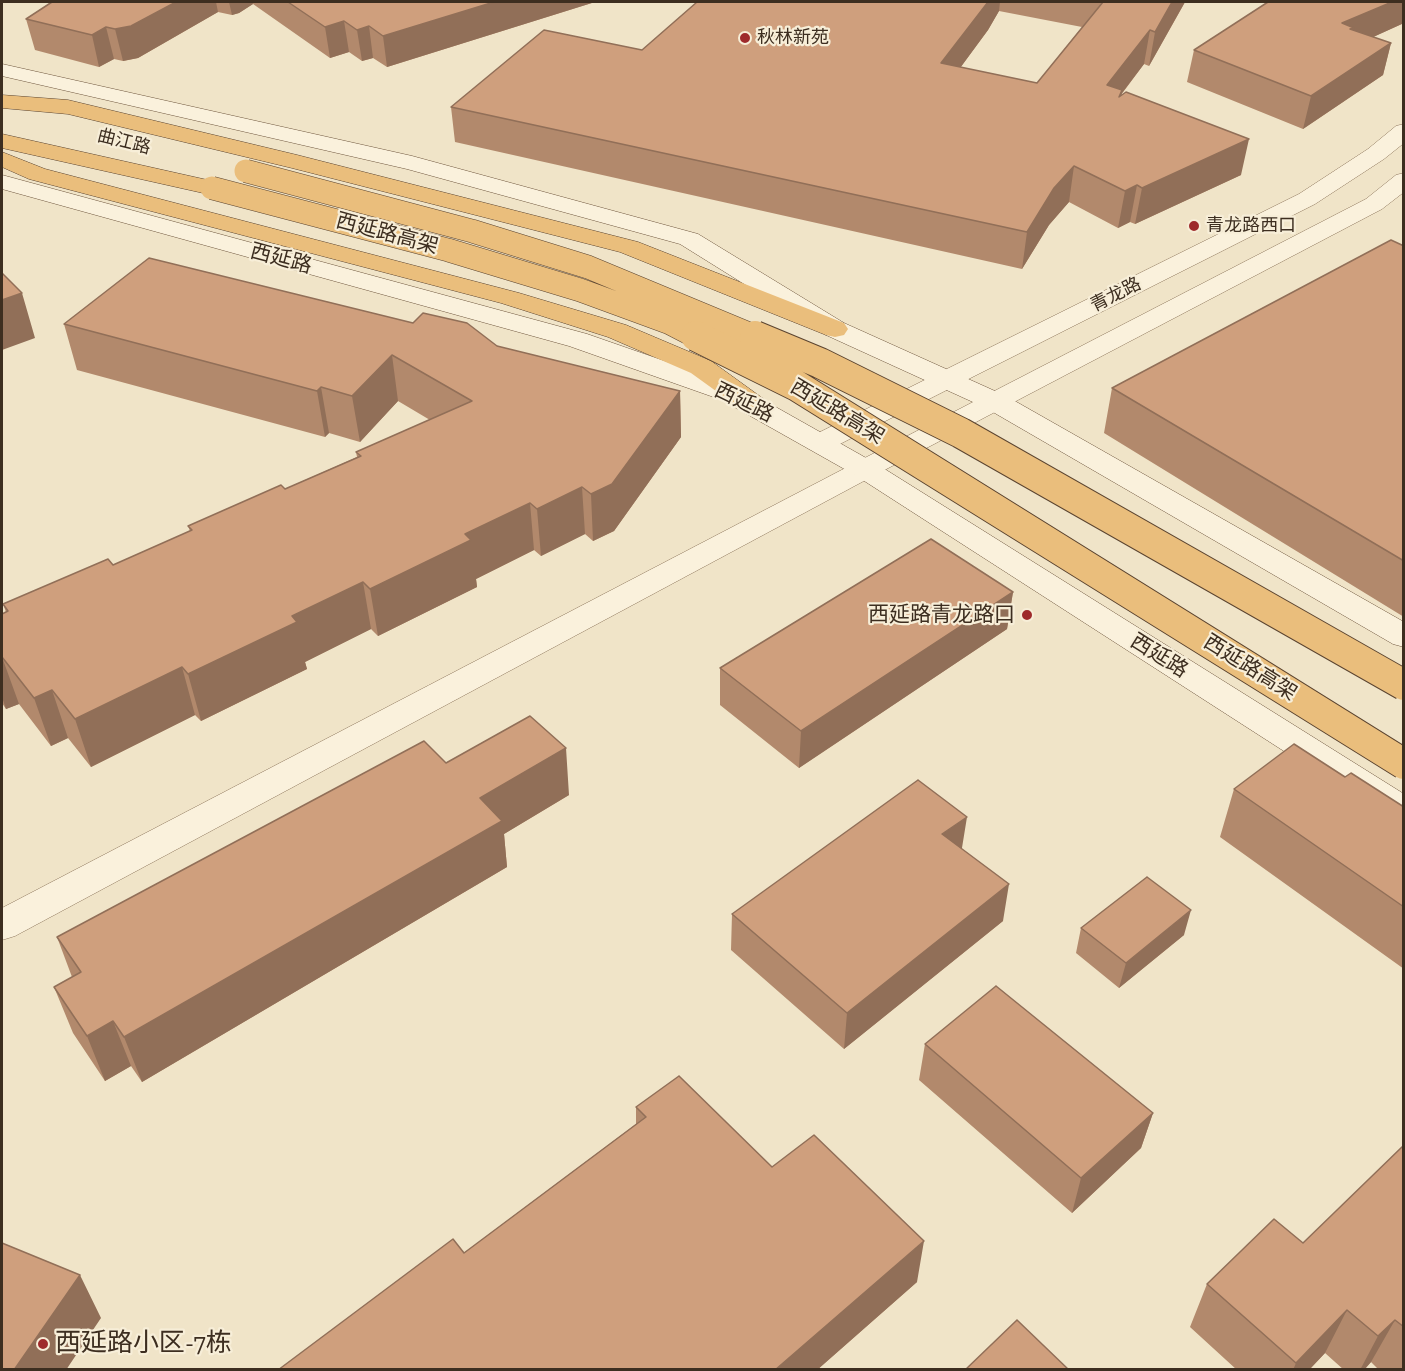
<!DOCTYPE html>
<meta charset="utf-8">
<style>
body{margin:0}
#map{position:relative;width:1405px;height:1371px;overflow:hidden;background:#f0e4c8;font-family:"Zilla Slab",serif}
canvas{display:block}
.frame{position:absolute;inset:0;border:3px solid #3d2e20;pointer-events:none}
</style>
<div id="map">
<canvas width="1405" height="1371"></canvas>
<div class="frame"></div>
</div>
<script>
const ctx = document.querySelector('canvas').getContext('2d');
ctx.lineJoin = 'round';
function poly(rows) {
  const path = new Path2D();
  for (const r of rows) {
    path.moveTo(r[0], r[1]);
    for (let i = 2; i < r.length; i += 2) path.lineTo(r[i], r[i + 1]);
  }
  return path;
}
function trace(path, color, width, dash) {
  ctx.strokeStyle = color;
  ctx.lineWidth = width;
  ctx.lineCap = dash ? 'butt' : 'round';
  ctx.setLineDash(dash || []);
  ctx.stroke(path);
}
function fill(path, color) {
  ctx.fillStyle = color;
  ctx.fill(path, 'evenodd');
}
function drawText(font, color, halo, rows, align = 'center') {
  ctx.font = font + ' "Zilla Slab","Noto Sans SC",serif';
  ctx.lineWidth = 4.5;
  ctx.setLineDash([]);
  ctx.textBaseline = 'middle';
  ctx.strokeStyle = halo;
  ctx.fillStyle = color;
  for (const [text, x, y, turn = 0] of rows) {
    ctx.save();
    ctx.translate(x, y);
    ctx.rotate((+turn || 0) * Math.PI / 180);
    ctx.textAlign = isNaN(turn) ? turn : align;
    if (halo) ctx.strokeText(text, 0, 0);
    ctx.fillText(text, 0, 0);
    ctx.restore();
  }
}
const minor = poly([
 [865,460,875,463,879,469,875,475,15,936,2,940,2,908,855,463,865,460]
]);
const tertiary = poly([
 [1404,124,1404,143,1384,159,1315,204,830,449,820,452,810,449,806,443,810,437,1299,194,1368,149,1396,126,1404,124],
 [1404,173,1404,192,1382,209,875,475,865,478,855,475,851,469,855,463,1366,199,1396,175,1404,173]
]);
const secondary = poly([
 [2,64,412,156,698,234,844,323,1006,396,1404,622,1404,647,1393,644,986,408,826,335,680,244,407,169,2,76,2,64],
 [2,175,587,334,742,388,875,463,1404,794,1404,824,1391,820,855,475,722,400,569,346,2,189,2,175]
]);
const trunk = poly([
 [2,95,68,100,297,155,638,242,844,323,848,329,844,335,835,337,826,335,620,252,292,168,68,114,2,108,2,95],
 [2,134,212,181,220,183,224,188,220,193,212,195,2,148,2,134],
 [2,152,45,169,519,293,626,325,711,361,765,400,769,406,765,412,755,414,745,412,691,373,608,337,501,303,29,179,2,167,2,152]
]);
trace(minor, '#8d765c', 1);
trace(tertiary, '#8d765c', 1);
trace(secondary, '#6f573f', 1);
trace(trunk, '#5b4430', 1);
fill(minor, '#faf1dc');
fill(tertiary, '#faf1dc');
fill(secondary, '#faf1dc');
fill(trunk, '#eabe7c');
const trunkBridgeFar1 = poly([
 [246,171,472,231,588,267,759,338],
 [212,188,448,250,580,290,670,323,699,338]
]);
const trunkBridge = poly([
 [696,336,797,386,1404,764],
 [755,336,820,363,961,433,1404,685]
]);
trace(trunkBridgeFar1, '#5b4430', 24, []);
trace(trunkBridge, '#5b4430', 32, []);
trace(trunkBridgeFar1, '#eabe7c', 23);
trace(trunkBridge, '#eabe7c', 30);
fill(poly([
 [45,2,595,2,387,67,373,58,362,61,349,52,330,58,253,4,239,13,232,15,218,12,138,58,123,61,114,59,99,67,35,50,26,19,50,3],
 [697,2,1185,2,1149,66,1144,64,1121,95,1241,175,1135,224,1130,222,1118,228,1069,202,1049,225,1022,269,455,142,451,107,642,50],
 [999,11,1082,27,1037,83,960,68,988,30],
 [1404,2,1404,23,1373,37,1391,43,1383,75,1303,129,1187,82,1194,50],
 [1404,246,1404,617,1104,433,1112,388],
 [64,324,497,346,680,391,681,437,614,531,593,541,585,534,541,556,534,550,476,579,477,587,378,636,371,629,305,662,307,669,201,721,195,715,91,767,68,738,51,746,19,704,6,709,2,703,2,614,6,612,3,604,113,565,190,531,188,526,285,489,357,457,356,452,430,420,398,401,360,442,329,433,325,437,77,370],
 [1013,592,1007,629,799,768,720,705,720,668],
 [446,763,569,795,504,834,507,867,142,1082,131,1066,105,1081,73,1033,54,987,72,977,57,937],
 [1345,777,1404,807,1404,969,1220,837,1234,789],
 [962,849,1003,921,844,1049,731,950,732,914],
 [1081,928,1184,935,1119,988,1076,953],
 [925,1044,1153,1113,1141,1148,1072,1213,919,1080],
 [636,1107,772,1167,917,1282,817,1370,278,1370,464,1253,636,1124],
 [1404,1145,1404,1370,1379,1370,1371,1362,1364,1370,1344,1370,1325,1353,1309,1370,1237,1370,1190,1327,1207,1284,1303,1243]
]), '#b2896c');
fill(poly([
 [176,2,216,2,218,12,138,58,123,61,115,29],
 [229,2,252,2,253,4,239,13,232,15],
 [494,2,595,2,387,67,383,36],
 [988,2,1000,2,999,11,988,30,938,98,941,63],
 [1172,2,1185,2,1149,66,1155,32],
 [1391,2,1404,2,1404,23,1349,48,1342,23],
 [344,21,349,52,330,58,325,27],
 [369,26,373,58,362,61,357,30],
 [106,27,114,59,99,67,92,35],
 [1150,30,1144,64,1122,93,1116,126,1107,85],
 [1391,43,1383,75,1303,129,1311,96],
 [1249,139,1241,175,1135,224,1142,188],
 [1074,166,1069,202,1049,225,1022,269,1027,232,1054,188],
 [1137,185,1130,222,1118,228,1125,191],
 [22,293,35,338,2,350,2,300],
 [392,355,398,401,360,442,352,396],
 [321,387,329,433,325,437,317,391],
 [680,391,681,437,614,531,593,541,591,494],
 [582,487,585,534,541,556,537,509],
 [530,503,534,550,476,579,477,587,378,636,370,589,465,534],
 [363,582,371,629,305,662,307,669,201,721,188,674,292,616],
 [1013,592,1007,629,799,768,801,731],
 [2,657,19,704,6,709,2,697],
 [182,667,195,715,91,767,75,719],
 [52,690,68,738,51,746,34,698],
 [566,748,569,795,504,834,507,867,142,1082,124,1037,480,798],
 [967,817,961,854,942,834],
 [1009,884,1003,921,844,1049,847,1013],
 [1191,910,1184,935,1119,988,1126,963],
 [113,1021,131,1066,105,1081,87,1036],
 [1153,1113,1141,1148,1072,1213,1081,1178],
 [924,1241,917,1282,817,1370,775,1370],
 [80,1275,101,1318,66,1370,14,1370],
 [1347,1310,1325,1353,1309,1370,1293,1370,1296,1363],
 [1395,1320,1371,1362,1364,1370,1360,1370,1378,1336]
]), '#916f58');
const building = poly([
 [52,2,176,2,131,26,115,29,106,27,92,35,26,19,52,2],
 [288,2,494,2,383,36,369,26,357,30,344,21,325,27,288,2],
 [697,2,988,2,941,63,1037,83,1103,2,1172,2,1155,32,1150,30,1107,85,1122,90,1119,97,1126,92,1249,139,1142,188,1137,185,1125,191,1074,166,1054,188,1027,232,451,107,544,30,642,50,697,2],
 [1268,2,1392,2,1342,23,1354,28,1350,29,1391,43,1311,96,1194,50,1268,2],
 [1391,240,1404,246,1404,561,1112,388,1391,240],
 [149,258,413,323,423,313,467,323,497,346,680,391,612,484,591,494,582,487,537,509,530,503,465,534,471,540,370,589,363,582,292,616,297,622,188,674,182,667,75,719,52,690,34,698,2,657,2,614,8,611,3,604,108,559,113,565,192,530,188,526,281,485,285,489,361,456,356,452,472,401,392,355,352,396,321,387,317,391,64,324,149,258],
 [2,273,22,293,2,300,2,273],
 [931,539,1013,592,801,731,720,668,931,539],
 [530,716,566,748,480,798,502,821,124,1037,113,1021,87,1036,54,987,81,972,57,937,424,741,446,763,530,716],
 [1294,744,1345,777,1351,773,1404,807,1404,907,1234,789,1294,744],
 [918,780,967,817,942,834,1009,884,847,1013,732,914,918,780],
 [1147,877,1191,910,1126,963,1081,928,1147,877],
 [996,986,1153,1113,1081,1178,925,1044,996,986],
 [679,1076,772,1167,814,1135,924,1241,775,1370,278,1370,453,1239,464,1253,646,1117,636,1107,679,1076],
 [1404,1145,1404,1327,1395,1320,1378,1336,1347,1310,1296,1363,1207,1284,1274,1219,1303,1243,1404,1145],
 [2,1243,80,1275,14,1370,2,1370,2,1243],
 [1017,1320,1069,1370,965,1370,1017,1320]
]);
fill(building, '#cf9f7d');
trace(building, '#916f58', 1.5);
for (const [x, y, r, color] of [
 [745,38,6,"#9e2a2b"],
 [1194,226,6,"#9e2a2b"],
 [1027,615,6,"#9e2a2b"],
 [43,1344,6,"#9e2a2b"]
]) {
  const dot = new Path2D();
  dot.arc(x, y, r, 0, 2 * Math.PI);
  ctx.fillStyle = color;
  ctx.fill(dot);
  trace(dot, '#f7eed8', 2);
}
drawText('18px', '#3d2e20', '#f7eed8', [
 ["秋林新苑",757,38],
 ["青龙路西口",1206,226]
], 'left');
drawText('18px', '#3d2e20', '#f7eed8', [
 ["曲江路",124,142,14],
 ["青龙路",1116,295,-27]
]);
drawText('21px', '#3d2e20', '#f7eed8', [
 ["西延路高架",387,234,15],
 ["西延路",281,259,15],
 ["西延路",744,403,26],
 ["西延路高架",837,412,31],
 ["西延路",1159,656,32],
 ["西延路高架",1250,668,32]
]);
drawText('21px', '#3d2e20', '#f7eed8', [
 ["西延路青龙路口",1015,615]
], 'right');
drawText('26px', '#3d2e20', '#f7eed8', [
 ["西延路小区-7栋",55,1344]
], 'left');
</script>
